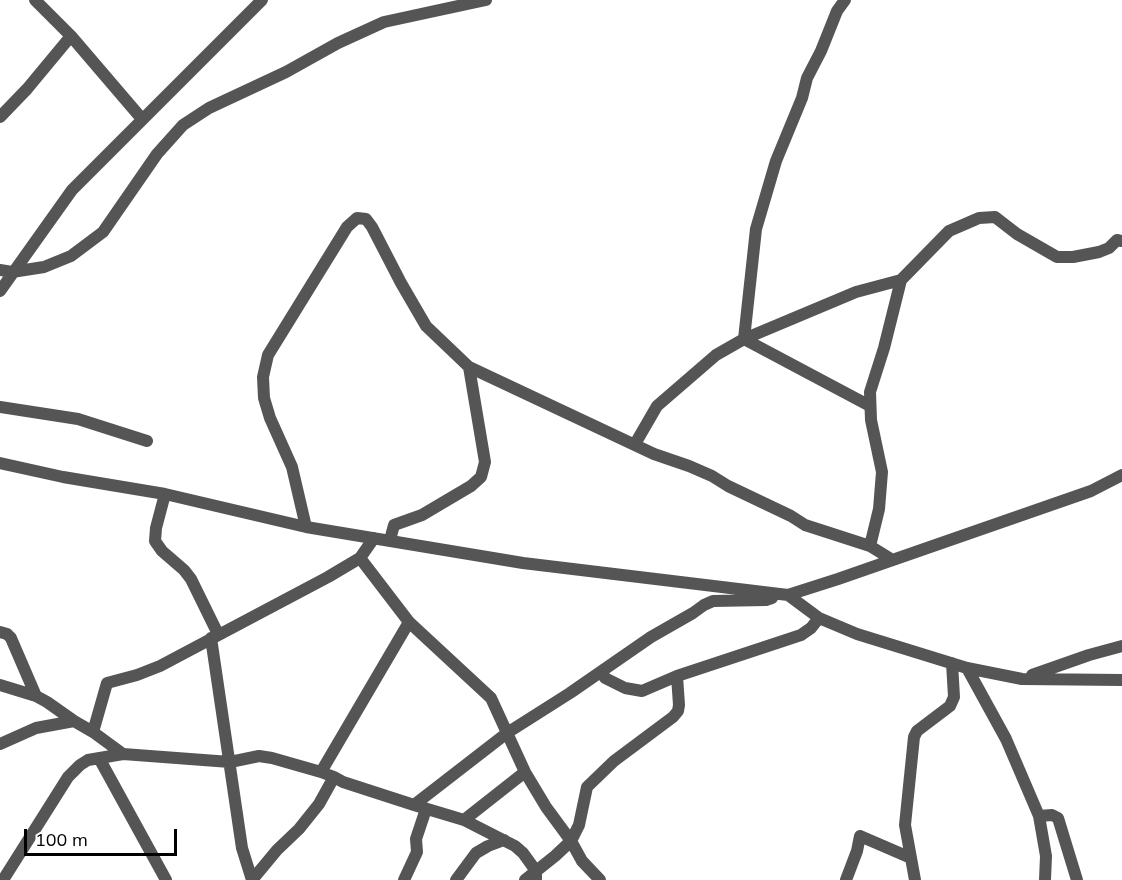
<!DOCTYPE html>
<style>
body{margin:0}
#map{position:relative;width:1122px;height:880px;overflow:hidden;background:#fff;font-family:Mulish,sans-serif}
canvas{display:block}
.scale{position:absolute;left:24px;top:829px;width:153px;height:27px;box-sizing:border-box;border:3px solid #000;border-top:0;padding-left:8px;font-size:18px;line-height:21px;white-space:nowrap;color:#000;-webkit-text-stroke:4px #fff;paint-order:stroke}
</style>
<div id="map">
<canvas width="1122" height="880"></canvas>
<div class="scale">100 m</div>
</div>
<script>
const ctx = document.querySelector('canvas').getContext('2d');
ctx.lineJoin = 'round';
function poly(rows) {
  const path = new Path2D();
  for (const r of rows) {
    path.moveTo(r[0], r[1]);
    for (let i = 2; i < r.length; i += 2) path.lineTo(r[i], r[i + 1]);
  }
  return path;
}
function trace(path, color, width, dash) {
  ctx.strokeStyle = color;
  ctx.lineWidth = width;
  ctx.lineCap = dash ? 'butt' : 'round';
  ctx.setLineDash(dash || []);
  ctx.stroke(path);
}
trace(poly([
 [35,0,71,36,142,119],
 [0,117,27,89,71,36],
 [0,270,12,272,44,267,71,256,103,232,157,154,183,125,209,108,286,72,338,43,384,22,486,0],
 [0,291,72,190,262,0],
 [744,339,756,229,776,161,802,98,807,78,821,51,837,11,845,0],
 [744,339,870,406],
 [0,407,78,419,147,441],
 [635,444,657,406,716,355,744,339,856,292,901,280],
 [0,463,63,477,165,494,306,527,523,563,788,595,838,579,1091,491,1122,475],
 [165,494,156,528,155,541,162,551,184,570,191,579,218,634],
 [306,527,292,467,270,418,264,398,263,377,268,355,347,227,357,218,366,219,372,227,401,283,426,326,469,367,654,454,689,466,712,476,728,486,791,516,805,525,870,546,891,559],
 [390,540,394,525,422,515,471,486,481,477,485,462,469,367],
 [870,546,879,509,882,472,871,420,870,392,884,348,901,280,949,231,979,218,995,217,1017,234,1057,257,1073,257,1099,252,1109,248,1117,240,1122,241],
 [788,595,819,618,857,634,967,668,1022,679,1122,680],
 [409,622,491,698,525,772,546,807,571,841,582,861,600,880],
 [0,632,7,634,11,638,36,696],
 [211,638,242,848,252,880],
 [967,668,1006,739,1039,816,1046,856,1045,880],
 [602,671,605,678,625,688,642,691,677,676,801,635,811,628,819,618],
 [1032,675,1089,655,1122,646],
 [0,685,36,696,47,702,74,721,93,732,123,754],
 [93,732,107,683,137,675,160,666,328,577,360,558],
 [0,744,36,728,74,721],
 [99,758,166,880],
 [334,777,343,782,414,805,464,820,515,846,523,853,536,871,536,879],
 [414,805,507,733,570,693,651,637,693,613,704,605,713,601,766,600,772,598],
 [1039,816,1052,815,1058,818,1077,880],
 [464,820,525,772],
 [911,858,905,825,914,737,917,731,950,706,954,697,952,663],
 [3,880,68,777,80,765,88,760,123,754,230,762,259,756,272,758,321,772],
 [252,880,277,850,299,829,319,804,334,777,321,772,409,622,360,558,374,538],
 [404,880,417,852,416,839,426,809],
 [456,880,476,853,488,846,504,840],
 [525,880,555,856,571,841,579,825,587,787,614,761,673,717,678,711,679,705,677,676],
 [846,880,857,851,860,836,911,858,915,880]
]), '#555', 12);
</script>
